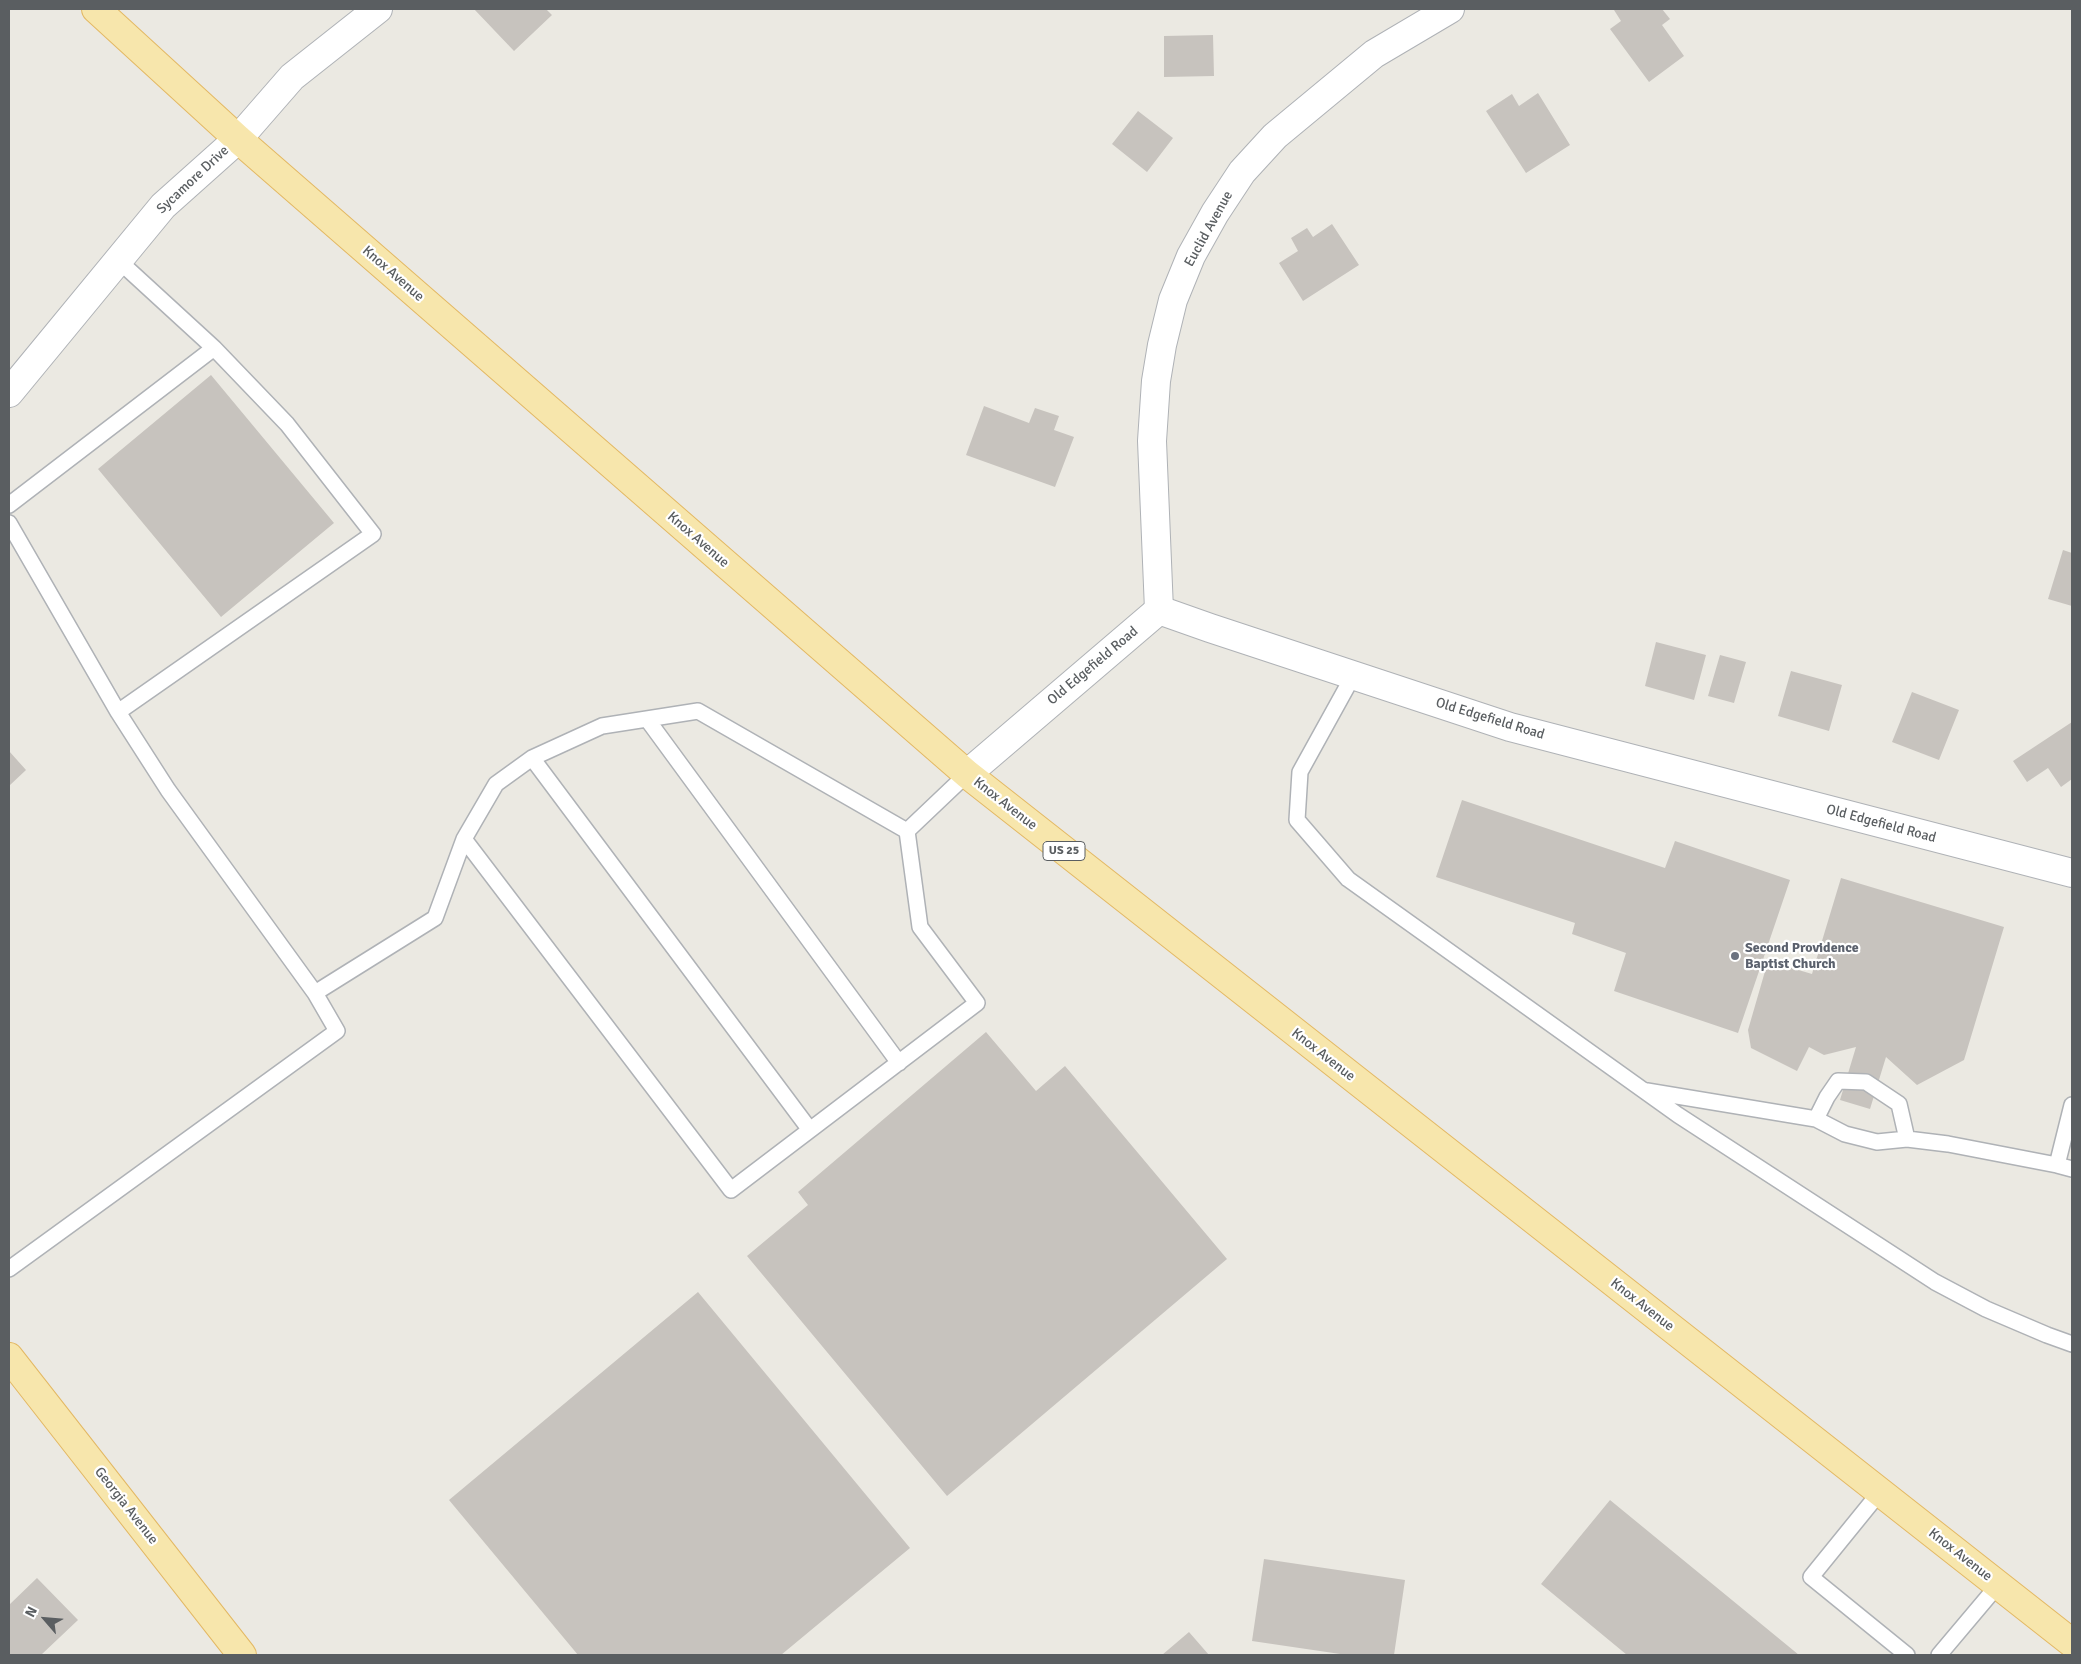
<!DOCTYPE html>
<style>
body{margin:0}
#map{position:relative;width:2081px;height:1664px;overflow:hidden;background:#ebe9e2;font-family:Signika,sans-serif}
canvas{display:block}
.frame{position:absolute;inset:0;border:10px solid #5a5e61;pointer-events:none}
.north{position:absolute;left:20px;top:1594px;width:50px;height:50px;-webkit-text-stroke:4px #fff;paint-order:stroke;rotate:297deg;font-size:14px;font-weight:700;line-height:20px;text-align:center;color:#5a5e61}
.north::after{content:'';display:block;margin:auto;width:18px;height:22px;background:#5a5e61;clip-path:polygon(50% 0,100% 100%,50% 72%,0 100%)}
</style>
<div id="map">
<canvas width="2081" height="1664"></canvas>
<div class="frame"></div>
<div class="north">N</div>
</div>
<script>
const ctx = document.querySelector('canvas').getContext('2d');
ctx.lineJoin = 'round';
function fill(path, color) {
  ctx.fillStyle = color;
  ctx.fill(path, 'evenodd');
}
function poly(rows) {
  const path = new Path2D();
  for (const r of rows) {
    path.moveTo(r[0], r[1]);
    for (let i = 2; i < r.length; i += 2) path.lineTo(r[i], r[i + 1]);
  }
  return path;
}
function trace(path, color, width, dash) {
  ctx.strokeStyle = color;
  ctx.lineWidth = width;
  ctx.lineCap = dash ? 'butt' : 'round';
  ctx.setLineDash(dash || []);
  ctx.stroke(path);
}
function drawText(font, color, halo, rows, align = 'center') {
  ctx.font = font + ' Signika,sans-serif';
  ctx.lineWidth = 4.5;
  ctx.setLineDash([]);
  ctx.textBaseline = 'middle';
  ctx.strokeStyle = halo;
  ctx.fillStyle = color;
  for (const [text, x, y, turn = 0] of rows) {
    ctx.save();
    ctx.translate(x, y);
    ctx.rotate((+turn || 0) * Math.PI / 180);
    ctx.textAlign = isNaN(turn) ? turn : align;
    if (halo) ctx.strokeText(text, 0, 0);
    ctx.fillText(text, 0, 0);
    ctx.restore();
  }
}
fill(poly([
 [474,9,546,9,552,15,514,51],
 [1616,9,1662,9,1670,19,1662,25,1684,56,1649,82,1610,29,1621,21,1614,10],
 [1213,35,1214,76,1164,77,1164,36],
 [1538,93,1570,145,1526,173,1486,111,1512,94,1519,106],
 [1138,111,1173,138,1147,172,1112,144],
 [1332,224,1359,265,1303,301,1279,263,1298,251,1291,238,1307,228,1313,237],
 [211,375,334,523,221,617,98,469],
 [984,406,1029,423,1035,408,1059,416,1054,430,1074,437,1055,487,966,455],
 [2063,550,2072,553,2072,606,2048,599],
 [1656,642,1706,655,1694,700,1645,686],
 [1720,655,1746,662,1734,703,1708,696],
 [1791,671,1842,685,1829,731,1778,716],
 [1912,692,1959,710,1939,760,1892,742],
 [2072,722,2072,779,2061,787,2048,768,2027,782,2013,761],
 [9,751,26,770,9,786],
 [1462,800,1665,868,1675,841,1790,880,1738,1033,1614,991,1626,953,1572,934,1575,923,1436,877],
 [1841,878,2004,927,1964,1060,1917,1085,1886,1057,1870,1109,1840,1100,1856,1047,1824,1055,1809,1047,1797,1071,1751,1048,1748,1030,1768,961,1812,974],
 [986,1032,1036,1091,1065,1066,1227,1259,947,1496,747,1256,808,1205,798,1192],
 [698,1292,910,1548,781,1655,578,1655,449,1500],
 [1610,1500,1799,1655,1627,1655,1541,1584],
 [1264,1559,1405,1580,1394,1655,1347,1655,1252,1641],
 [37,1578,78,1620,41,1655,9,1655,9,1605],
 [1189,1632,1209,1655,1162,1655]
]), '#c7c3be');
const service = poly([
 [9,505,214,348],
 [9,523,118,712,168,790,315,993,337,1031,9,1269],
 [1353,676,1300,772,1297,820,1348,879,1678,1115,1935,1282,1986,1309,2047,1335,2072,1344],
 [118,712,373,534,287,424,214,348,118,260],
 [647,719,899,1063],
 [532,758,810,1130],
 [464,839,731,1190,977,1003,920,927,907,831],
 [315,993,435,918,464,839,496,784,532,758,602,726,698,711,907,831,967,774],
 [1647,1091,1816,1119,1845,1134,1877,1142,1907,1139,1948,1144,2057,1165],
 [2072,1105,2057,1165,2072,1169],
 [1816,1119,1827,1097,1838,1081,1866,1082,1899,1104,1907,1139],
 [1880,1492,1811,1577,1907,1655],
 [1939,1655,1998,1585]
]);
const minor = poly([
 [9,393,163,206,238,139,292,77,378,9],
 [1159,610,1152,441,1156,381,1162,345,1173,300,1191,256,1215,213,1242,172,1275,136,1374,54,1450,9]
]);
const tertiary = poly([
 [967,774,1159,610,1210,628,1510,727,2072,873]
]);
const primary = poly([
 [96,9,238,139,967,774,2072,1643],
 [9,1357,242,1655]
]);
trace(service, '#afb2b6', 18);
trace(minor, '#afb2b6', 30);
trace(tertiary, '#afb2b6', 30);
trace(primary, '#e3b863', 30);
trace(service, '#fff', 15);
trace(minor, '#fff', 28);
trace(tertiary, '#fff', 28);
trace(primary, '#f7e6ac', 28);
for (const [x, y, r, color] of [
 [1735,956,5,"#6b7280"]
]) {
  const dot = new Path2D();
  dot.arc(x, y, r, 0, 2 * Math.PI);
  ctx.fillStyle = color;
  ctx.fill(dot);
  trace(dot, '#fff', 2);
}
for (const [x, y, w] of [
 [1064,851,42]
]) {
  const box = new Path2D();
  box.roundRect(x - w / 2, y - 9.5, w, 19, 4);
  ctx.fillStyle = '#fff';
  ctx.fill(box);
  trace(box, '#5a5e61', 1);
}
drawText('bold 12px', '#5a5e61', null, [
 ["US 25",1064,851]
]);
drawText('14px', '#5a5e61', '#fff', [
 ["Sycamore Drive",193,180,-43],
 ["Euclid Avenue",1209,229,-61],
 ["Knox Avenue",393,274,41],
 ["Knox Avenue",698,540,41],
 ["Old Edgefield Road",1093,666,-40],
 ["Old Edgefield Road",1490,719,17],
 ["Knox Avenue",1005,804,38],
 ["Old Edgefield Road",1881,824,15],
 ["Knox Avenue",1323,1055,38],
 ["Knox Avenue",1642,1305,38],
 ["Georgia Avenue",126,1506,52],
 ["Knox Avenue",1960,1555,38]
]);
drawText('bold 14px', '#5b616d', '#fff', [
 ["Second Providence",1745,948],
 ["Baptist Church",1745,964]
], 'left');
</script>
